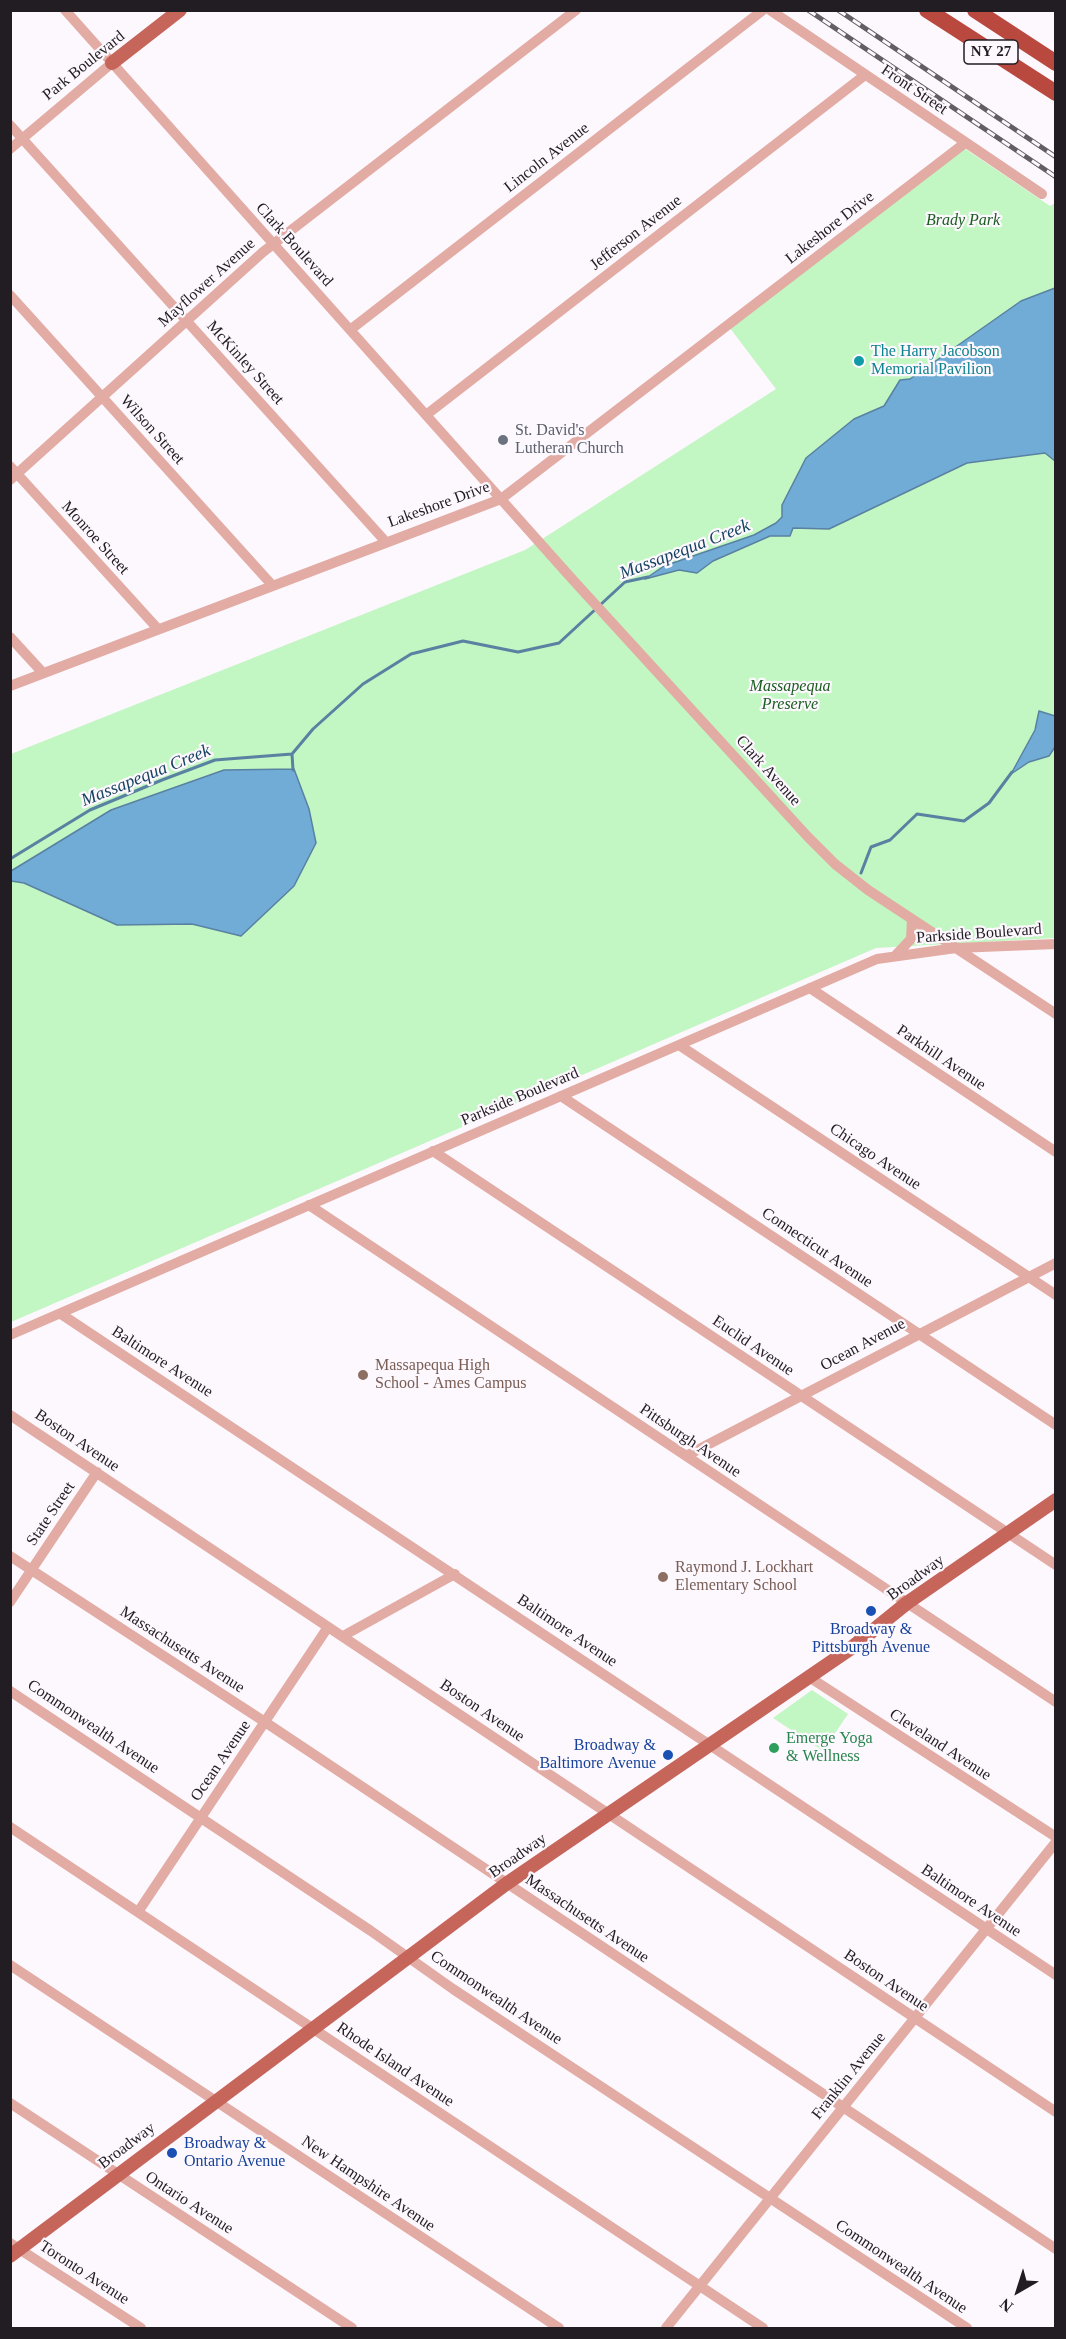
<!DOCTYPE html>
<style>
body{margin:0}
#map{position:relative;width:1066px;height:2339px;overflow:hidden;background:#fdf7fe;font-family:Georgia,serif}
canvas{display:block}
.frame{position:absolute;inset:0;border:12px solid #221d23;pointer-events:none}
.north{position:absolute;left:988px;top:2261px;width:60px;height:60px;-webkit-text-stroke:4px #fdf7fe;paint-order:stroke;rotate:219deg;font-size:16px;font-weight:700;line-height:24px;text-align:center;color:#221d23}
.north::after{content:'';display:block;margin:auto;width:21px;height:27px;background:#221d23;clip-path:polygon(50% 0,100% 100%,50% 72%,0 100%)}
</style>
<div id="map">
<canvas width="1066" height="2339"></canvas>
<div class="frame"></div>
<div class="north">N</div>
</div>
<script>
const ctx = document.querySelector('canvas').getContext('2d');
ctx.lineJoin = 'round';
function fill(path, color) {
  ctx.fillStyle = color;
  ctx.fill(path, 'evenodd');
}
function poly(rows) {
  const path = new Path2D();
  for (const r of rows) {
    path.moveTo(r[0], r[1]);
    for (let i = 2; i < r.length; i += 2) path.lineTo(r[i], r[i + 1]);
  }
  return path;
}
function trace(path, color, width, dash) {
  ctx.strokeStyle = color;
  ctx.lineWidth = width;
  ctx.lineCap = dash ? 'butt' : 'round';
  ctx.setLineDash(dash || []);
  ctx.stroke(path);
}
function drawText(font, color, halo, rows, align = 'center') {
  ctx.font = font + ' Georgia,serif';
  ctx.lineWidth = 4.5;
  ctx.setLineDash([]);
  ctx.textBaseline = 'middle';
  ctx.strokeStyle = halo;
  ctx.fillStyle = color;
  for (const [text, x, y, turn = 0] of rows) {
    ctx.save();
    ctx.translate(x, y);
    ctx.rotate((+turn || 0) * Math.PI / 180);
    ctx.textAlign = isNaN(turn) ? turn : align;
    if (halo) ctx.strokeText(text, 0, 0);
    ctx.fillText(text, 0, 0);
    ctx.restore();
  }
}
fill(poly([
 [964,148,1050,206,1055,203,1055,938,876,948,11,1322,11,754,525,550,776,389,730,328],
 [812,1690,848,1714,823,1751,773,1718]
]), '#c2f6c2');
const water = poly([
 [1055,288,1055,461,1045,453,967,463,829,529,793,528,790,536,770,536,713,561,697,573,679,570,645,579,664,566,754,535,776,523,782,517,782,505,806,458,854,419,884,406,900,380,910,379,1021,301,1055,288],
 [1039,711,1055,716,1055,747,1049,756,1029,762,1011,774,1035,730,1039,711],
 [294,769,309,809,316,843,294,886,241,936,192,924,117,925,24,883,11,881,11,871,111,810,224,770,294,769]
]);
fill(water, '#71acd7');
trace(water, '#5981a1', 1.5);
trace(poly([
 [292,754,293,770],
 [10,859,90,810,162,780,215,760,292,754,313,729,363,684,411,654,463,641,518,652,559,643,625,582,648,577],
 [861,873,871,847,890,840,917,814,964,821,989,803,1012,772]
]), '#5981a1', 3);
trace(poly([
 [65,10,573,580,808,837,835,864,868,890,1056,1014],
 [770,10,1042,194],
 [10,125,385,541],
 [10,149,112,63],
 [10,295,272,585],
 [350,330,763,10],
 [426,415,865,75],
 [10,466,158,629],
 [10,480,263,252,576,10],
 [10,637,43,673],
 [10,686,501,499,965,143],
 [895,956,911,939,912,919],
 [810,988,1056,1152],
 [679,1045,1056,1295],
 [561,1096,1056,1425],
 [433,1151,1056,1565],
 [309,1205,1056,1702],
 [61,1314,1056,1975],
 [10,1335,877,959,956,948,1056,944],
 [10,1415,1056,2112],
 [686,1456,1056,1263],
 [10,1556,265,1722,1056,2249],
 [10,1602,97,1472],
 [343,1636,455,1574],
 [809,1677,1056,1837],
 [10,1691,371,1931,453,1989,967,2328],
 [10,1827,763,2328],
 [138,1912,328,1627],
 [10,1965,559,2328],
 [10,2103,352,2328],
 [10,2243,141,2328],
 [666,2328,1056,1842]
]), '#e2aba3', 10);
trace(poly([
 [112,63,180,10],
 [10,2256,506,1884,850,1649,907,1603,1056,1500]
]), '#c6655a', 14);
trace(poly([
 [927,10,1056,93],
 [975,10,1056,63]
]), '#b9493f', 16);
const rail = poly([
 [808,10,1056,177],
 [838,10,1056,157]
]);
trace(rail, '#635e64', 5);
trace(rail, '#fdf7fe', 3, [9]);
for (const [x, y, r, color] of [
 [859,361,6,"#0f9aa8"],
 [503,440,6,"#6b7280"],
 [363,1375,6,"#8d6e63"],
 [663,1577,6,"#8d6e63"],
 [871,1611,6,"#1a4fb4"],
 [774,1748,6,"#2e9e5b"],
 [668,1755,6,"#1a4fb4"],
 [172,2153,6,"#1a4fb4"]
]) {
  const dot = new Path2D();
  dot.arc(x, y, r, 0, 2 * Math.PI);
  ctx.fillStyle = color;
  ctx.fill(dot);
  trace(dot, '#fdf7fe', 2);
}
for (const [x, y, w] of [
 [991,52,54]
]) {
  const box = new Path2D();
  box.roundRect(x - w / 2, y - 12, w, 24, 4.5);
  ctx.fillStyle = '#fdf7fe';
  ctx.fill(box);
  trace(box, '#221d23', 1.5);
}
drawText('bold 15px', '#221d23', null, [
 ["NY 27",991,52]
]);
drawText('16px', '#221d23', '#fdf7fe', [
 ["Park Boulevard",84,66,-39],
 ["Front Street",914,90,34],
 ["Lincoln Avenue",547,158,-38],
 ["Lakeshore Drive",830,228,-38],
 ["Jefferson Avenue",636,233,-38],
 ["Clark Boulevard",294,245,48],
 ["Mayflower Avenue",207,283,-42],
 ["McKinley Street",245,363,48],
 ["Wilson Street",152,430,48],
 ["Lakeshore Drive",439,505,-20],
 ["Monroe Street",95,538,48],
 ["Clark Avenue",768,771,48],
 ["Parkside Boulevard",979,934,-4],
 ["Parkhill Avenue",941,1058,34],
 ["Parkside Boulevard",520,1097,-23],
 ["Chicago Avenue",875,1157,34],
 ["Connecticut Avenue",817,1248,34],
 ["Ocean Avenue",863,1345,-28],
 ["Euclid Avenue",753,1346,34],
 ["Baltimore Avenue",162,1362,33],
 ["Boston Avenue",77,1441,34],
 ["Pittsburgh Avenue",690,1441,34],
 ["State Street",51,1514,-56],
 ["Broadway",916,1578,-36],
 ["Baltimore Avenue",567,1631,34],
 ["Massachusetts Avenue",182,1650,33],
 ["Boston Avenue",482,1711,34],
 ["Commonwealth Avenue",93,1727,34],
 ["Cleveland Avenue",940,1745,33],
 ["Ocean Avenue",221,1761,-56],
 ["Broadway",518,1856,-35],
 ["Baltimore Avenue",971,1901,34],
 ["Massachusetts Avenue",587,1919,34],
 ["Boston Avenue",886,1981,34],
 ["Commonwealth Avenue",496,1998,34],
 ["Rhode Island Avenue",395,2065,34],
 ["Franklin Avenue",849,2076,-51],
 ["Broadway",127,2146,-37],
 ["New Hampshire Avenue",368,2184,34],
 ["Ontario Avenue",189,2203,33],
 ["Commonwealth Avenue",901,2267,34],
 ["Toronto Avenue",84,2273,33]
]);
drawText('italic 16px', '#185d1e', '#fdf7fe', [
 ["Brady Park",963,221],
 ["Massapequa",790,687],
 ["Preserve",790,705]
]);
drawText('16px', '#0d838f', '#fdf7fe', [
 ["The Harry Jacobson",871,352],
 ["Memorial Pavilion",871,370]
], 'left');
drawText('16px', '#5b616d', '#fdf7fe', [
 ["St. David's",515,431],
 ["Lutheran Church",515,449]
], 'left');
drawText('16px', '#785e54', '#fdf7fe', [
 ["Massapequa High",375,1366],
 ["School - Ames Campus",375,1384],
 ["Raymond J. Lockhart",675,1568],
 ["Elementary School",675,1586]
], 'left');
drawText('16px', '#164399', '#fdf7fe', [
 ["Broadway &",871,1630],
 ["Pittsburgh Avenue",871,1648],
 ["Broadway &",656,1746,"right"],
 ["Baltimore Avenue",656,1764,"right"],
 ["Broadway &",184,2144,"left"],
 ["Ontario Avenue",184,2162,"left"]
]);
drawText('16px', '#27864d', '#fdf7fe', [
 ["Emerge Yoga",786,1739],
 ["& Wellness",786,1757]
], 'left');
drawText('italic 18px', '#154260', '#fdf7fe', [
 ["Massapequa Creek",685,550,-21],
 ["Massapequa Creek",146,776,-22]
]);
</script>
